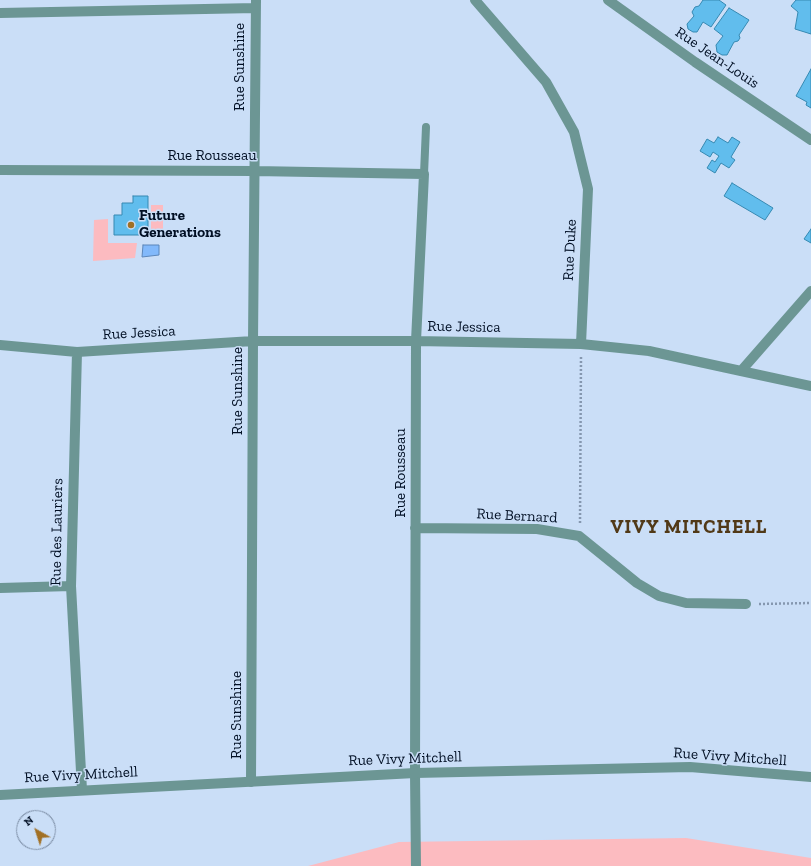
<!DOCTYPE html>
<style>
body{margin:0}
#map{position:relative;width:811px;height:866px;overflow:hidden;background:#cadef7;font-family:"Zilla Slab",serif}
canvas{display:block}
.north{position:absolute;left:16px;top:810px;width:40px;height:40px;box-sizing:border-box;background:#cadef7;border:1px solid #7a8ba3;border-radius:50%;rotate:321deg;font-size:11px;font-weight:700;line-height:16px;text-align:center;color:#010f24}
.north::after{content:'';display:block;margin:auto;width:14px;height:18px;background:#a17025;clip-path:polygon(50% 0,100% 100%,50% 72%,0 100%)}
</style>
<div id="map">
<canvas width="811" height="866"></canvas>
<div class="north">N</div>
</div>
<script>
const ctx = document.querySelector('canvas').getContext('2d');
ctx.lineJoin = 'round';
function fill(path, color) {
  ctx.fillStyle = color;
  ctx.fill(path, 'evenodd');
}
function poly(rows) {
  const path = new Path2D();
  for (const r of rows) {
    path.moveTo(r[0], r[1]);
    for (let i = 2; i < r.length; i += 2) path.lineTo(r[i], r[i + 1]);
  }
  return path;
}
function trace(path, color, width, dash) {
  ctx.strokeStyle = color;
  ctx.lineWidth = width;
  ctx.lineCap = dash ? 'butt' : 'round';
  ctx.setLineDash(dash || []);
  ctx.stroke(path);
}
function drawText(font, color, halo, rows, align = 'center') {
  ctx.font = font + ' "Zilla Slab",serif';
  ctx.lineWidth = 3;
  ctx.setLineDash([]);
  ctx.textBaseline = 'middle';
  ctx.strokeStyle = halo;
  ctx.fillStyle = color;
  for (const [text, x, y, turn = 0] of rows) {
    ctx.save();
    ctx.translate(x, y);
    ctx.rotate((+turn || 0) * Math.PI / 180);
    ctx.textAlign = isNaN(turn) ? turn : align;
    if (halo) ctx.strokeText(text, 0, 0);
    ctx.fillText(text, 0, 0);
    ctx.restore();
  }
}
fill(poly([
 [151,205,163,205,163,235,151,235],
 [108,219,108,243,137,243,135,258,93,261,94,220],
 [686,838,811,858,811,866,308,866,399,842]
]), '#fcbbc0');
const water = poly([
 [143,245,159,245,159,255,142,257,143,245]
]);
fill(water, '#82b9fb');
trace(water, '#5b86ba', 1);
const building = poly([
 [703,0,719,0,726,5,711,27,703,22,697,32,693,32,688,29,687,24,694,16,692,12,695,7,699,6,703,0],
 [796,0,811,0,811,34,795,29,798,12,791,6,796,0],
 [729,8,749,20,739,35,740,38,738,41,734,42,727,55,722,55,717,52,716,45,723,36,714,29,729,8],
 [811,69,811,108,806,105,807,102,796,96,811,69],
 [718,137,728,143,732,137,740,142,731,157,735,160,729,168,721,163,715,173,707,168,712,160,715,162,719,156,713,152,710,157,700,151,707,139,714,143,718,137],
 [732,183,773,208,765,220,724,196,732,183],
 [133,196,148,196,148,235,114,235,114,215,122,215,122,203,133,203,133,196],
 [811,229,811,243,804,239,811,229]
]);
fill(building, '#61bded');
trace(building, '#3689b2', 1);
trace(poly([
 [580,523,581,356],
 [759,604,811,603]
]), '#8597af', 2.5, [2, 2]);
trace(poly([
 [424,174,426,127]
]), '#6c9694', 8);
trace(poly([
 [475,0,546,82,574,132,588,189,581,344],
 [608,0,695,62,811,140],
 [0,13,256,8],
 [0,170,255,171,424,174,416,341,415,773,416,866],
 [0,345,77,352,71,586,82,790],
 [77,352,253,341,416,341,581,344,649,351,741,371,811,291],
 [741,371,811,386],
 [415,528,537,529,579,536,637,583,659,596,686,603,746,604],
 [0,588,71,586],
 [251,782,253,341,256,0]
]), '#6c9694', 10);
trace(poly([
 [0,795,415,773,690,767,811,777]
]), '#6c9694', 10);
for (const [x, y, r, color] of [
 [131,225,4,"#a17025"]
]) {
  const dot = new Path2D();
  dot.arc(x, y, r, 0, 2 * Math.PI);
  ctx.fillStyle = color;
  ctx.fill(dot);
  trace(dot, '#cadef7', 1.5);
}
drawText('15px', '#010f24', '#cadef7', [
 ["Rue Jean-Louis",717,58,34],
 ["Rue Sunshine",240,67,-90],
 ["Rue Rousseau",212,156],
 ["Rue Duke",570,250,-87],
 ["Rue Jessica",464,327,1],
 ["Rue Jessica",139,333,-3],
 ["Rue Sunshine",238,391,-90],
 ["Rue Rousseau",401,473,-90],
 ["Rue Bernard",517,516,3],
 ["Rue des Lauriers",57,532,-89],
 ["Rue Sunshine",237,715,-90],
 ["Rue Vivy Mitchell",730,757,4],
 ["Rue Vivy Mitchell",405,759,-2],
 ["Rue Vivy Mitchell",81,775,-3]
]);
drawText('bold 15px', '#010f24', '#cadef7', [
 ["Future",139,216],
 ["Generations",139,233]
], 'left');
ctx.letterSpacing = '1px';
drawText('bold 19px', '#513917', '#cadef7', [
 ["VIVY MITCHELL",689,528]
]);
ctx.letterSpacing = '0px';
</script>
